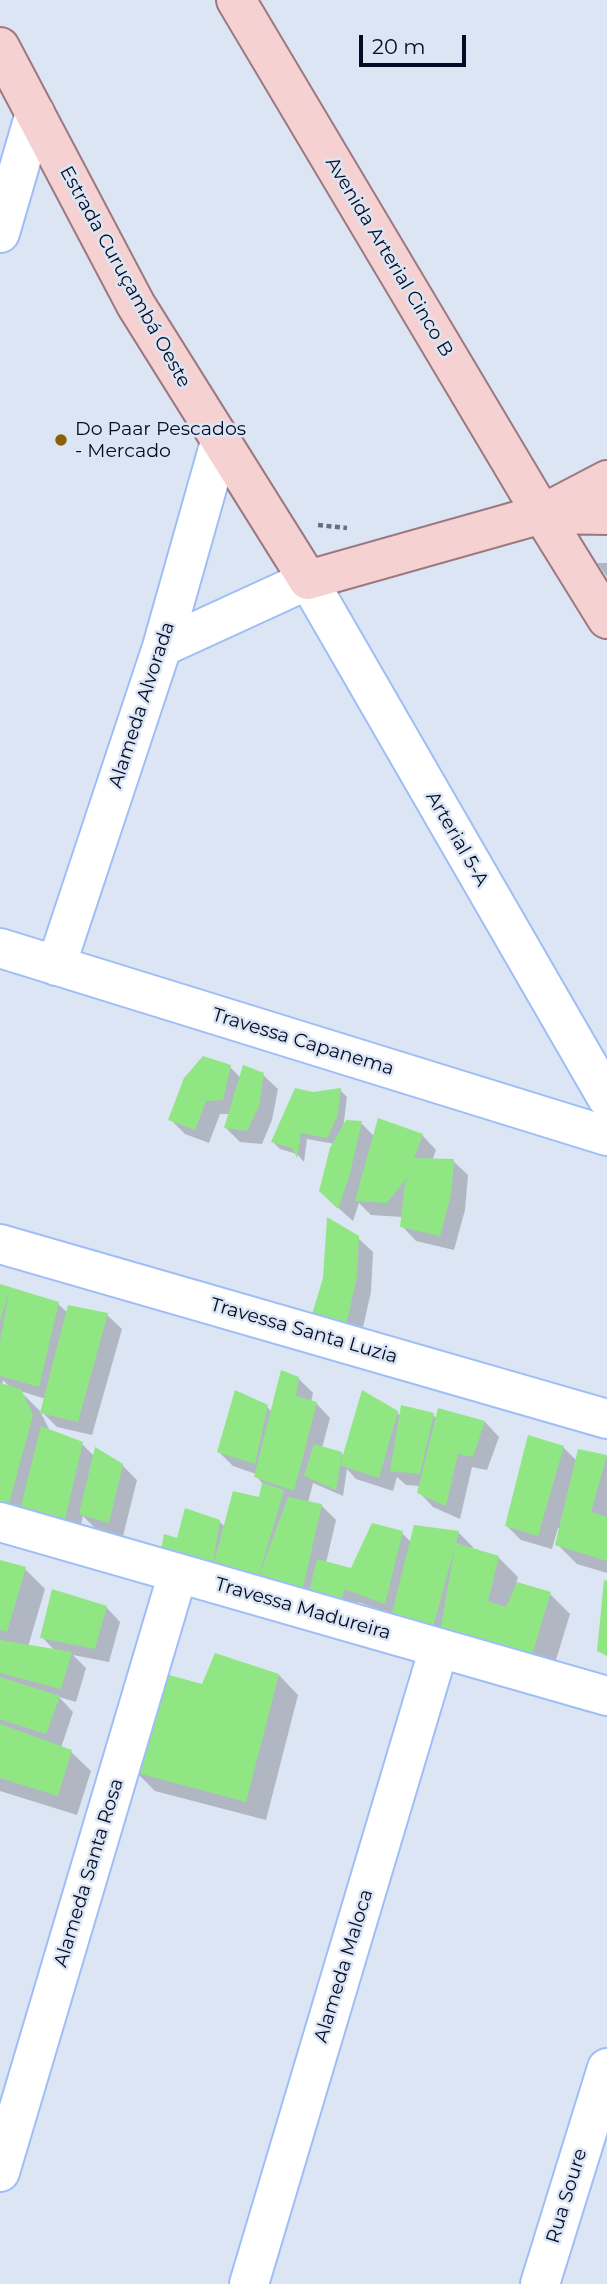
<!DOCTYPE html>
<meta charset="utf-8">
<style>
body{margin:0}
#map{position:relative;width:607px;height:2284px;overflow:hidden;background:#dce5f3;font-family:Montserrat,sans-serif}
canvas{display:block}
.scale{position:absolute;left:359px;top:35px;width:107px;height:32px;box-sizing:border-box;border:4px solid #020c25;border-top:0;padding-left:9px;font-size:21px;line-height:24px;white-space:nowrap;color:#020c25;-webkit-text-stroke:5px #dce5f3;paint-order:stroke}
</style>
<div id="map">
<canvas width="607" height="2284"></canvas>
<div class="scale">20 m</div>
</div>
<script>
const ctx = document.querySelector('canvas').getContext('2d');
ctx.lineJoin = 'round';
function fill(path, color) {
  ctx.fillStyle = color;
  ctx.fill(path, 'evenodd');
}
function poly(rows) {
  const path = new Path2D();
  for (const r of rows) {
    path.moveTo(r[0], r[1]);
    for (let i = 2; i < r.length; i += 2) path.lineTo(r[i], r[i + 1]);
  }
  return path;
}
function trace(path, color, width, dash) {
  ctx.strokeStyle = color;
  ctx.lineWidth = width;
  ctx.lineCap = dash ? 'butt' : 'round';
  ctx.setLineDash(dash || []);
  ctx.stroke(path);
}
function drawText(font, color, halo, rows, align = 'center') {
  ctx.font = font + ' Montserrat,sans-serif';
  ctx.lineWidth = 5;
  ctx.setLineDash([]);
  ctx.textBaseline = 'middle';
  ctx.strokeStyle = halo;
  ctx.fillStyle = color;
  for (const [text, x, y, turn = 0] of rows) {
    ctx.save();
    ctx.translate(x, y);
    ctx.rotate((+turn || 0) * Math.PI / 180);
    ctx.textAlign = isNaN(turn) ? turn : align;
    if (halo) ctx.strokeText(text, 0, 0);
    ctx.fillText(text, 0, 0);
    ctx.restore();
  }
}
fill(poly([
 [597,563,607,563,607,577],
 [230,1067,241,1078,263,1075,278,1089,272,1120,262,1144,240,1142,226,1128,230,1114,220,1114,209,1143,185,1134,170,1119],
 [340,1090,347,1097,343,1129,361,1123,375,1137,422,1135,436,1150,432,1161,453,1161,468,1175,465,1210,454,1250,416,1241,402,1226,403,1217,371,1215,359,1203,353,1221,335,1205,335,1144,307,1139,304,1162,297,1154,280,1149,273,1142,313,1094],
 [358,1238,373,1252,371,1292,358,1349,325,1338],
 [0,1286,58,1304,68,1313,107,1315,122,1329,92,1435,57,1427,42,1412,46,1399,20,1391,40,1411,50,1431,82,1444,94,1456,122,1465,137,1480,123,1536,95,1528,83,1516,76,1545,0,1528],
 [3,1380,11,1388,2,1385],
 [298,1378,313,1393,311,1402,316,1403,330,1418,322,1448,341,1453,344,1456,397,1413,401,1416,433,1415,437,1419,485,1422,499,1437,487,1470,472,1467,460,1519,433,1507,419,1492,420,1486,406,1485,397,1477,393,1491,356,1479,347,1469,343,1496,313,1483,308,1503,322,1506,336,1520,326,1563,352,1570,402,1533,411,1542,459,1533,473,1547,472,1550,498,1557,518,1577,516,1584,550,1594,570,1614,548,1686,394,1615,358,1602,353,1627,175,1574,178,1540,219,1521,225,1527,261,1499,263,1484,256,1476,256,1474,233,1466,219,1452,267,1407,272,1412],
 [563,1447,577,1461,607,1457,607,1573,577,1564,557,1544,561,1529,558,1528,552,1549,521,1540,507,1526],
 [0,1561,25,1569,45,1589,28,1647,55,1651,42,1637,106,1607,120,1622,109,1662,73,1655,86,1668,76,1702,59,1697,73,1712,61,1748,71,1752,91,1771,77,1815,0,1791],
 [279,1675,298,1695,266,1820,155,1791,136,1772,203,1687]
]), '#0003');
fill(poly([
 [203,1056,231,1065,223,1100,206,1101,195,1130,168,1120,184,1078],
 [243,1065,264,1073,259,1106,247,1131,224,1128],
 [295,1088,313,1092,341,1088,337,1117,327,1138,301,1133,297,1158,292,1148,271,1142],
 [378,1118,423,1134,414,1158,454,1159,451,1195,440,1236,400,1227,405,1183,409,1175,387,1203,355,1201],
 [346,1120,362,1121,349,1177,338,1209,319,1191,330,1148],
 [327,1217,359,1236,357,1276,344,1335,309,1324,323,1278],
 [0,1284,59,1302,39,1387,0,1376,0,1342,9,1292,0,1321],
 [68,1305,108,1313,78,1422,40,1413],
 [281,1370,299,1377,296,1396,317,1402,294,1491,254,1477],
 [0,1383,21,1389,33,1415,5,1518,0,1516],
 [235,1390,268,1405,255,1464,217,1452],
 [362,1390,398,1411,379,1478,340,1465],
 [401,1405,434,1413,420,1474,390,1471],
 [438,1408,485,1421,473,1457,458,1454,446,1506,417,1493],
 [41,1426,83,1442,62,1532,18,1519],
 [528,1435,564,1446,538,1536,505,1526],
 [314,1444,342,1452,336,1490,304,1476],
 [95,1447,123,1464,109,1523,79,1514],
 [578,1449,607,1455,591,1512,607,1517,607,1561,555,1545],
 [262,1483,284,1490,258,1579,288,1497,322,1504,300,1601,159,1560,164,1534,177,1538,185,1508,220,1520,212,1570,233,1491,259,1497],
 [372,1523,403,1531,385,1604,344,1589,339,1613,307,1602,317,1559,351,1568],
 [414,1525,459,1531,456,1543,499,1556,488,1601,506,1607,517,1582,551,1592,528,1668,439,1638,455,1546,430,1638,389,1625],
 [0,1560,26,1567,7,1632,0,1630],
 [604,1580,607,1581,607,1656,597,1651],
 [52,1589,107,1606,95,1649,40,1638],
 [0,1640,72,1652,61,1689,0,1673],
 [215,1653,279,1674,246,1802,134,1772,169,1675,202,1684],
 [0,1677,60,1696,46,1734,0,1719],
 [0,1724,72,1750,58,1796,0,1778]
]), '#90e682');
const minor = poly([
 [0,233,35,113],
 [162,647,308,580],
 [0,948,607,1136],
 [56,966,162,647,220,442],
 [0,1244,607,1419],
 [0,1522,607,1696],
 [0,2172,178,1573],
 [249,2284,439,1648],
 [540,2284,607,2068]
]);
const tertiary = poly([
 [308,580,607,1098]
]);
const primary = poly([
 [236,0,542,514,607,619],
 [0,47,136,305,308,580,542,514,607,480],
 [548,514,607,515]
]);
trace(minor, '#9ebef6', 42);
trace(tertiary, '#9ebef6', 42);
trace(primary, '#9c7981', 42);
trace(poly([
 [318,525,347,528]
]), '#656e82', 4.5, [5, 3.5]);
trace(minor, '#fff', 38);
trace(tertiary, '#fff', 38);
trace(primary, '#f5d2d1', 38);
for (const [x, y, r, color] of [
 [61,440,7,"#896100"]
]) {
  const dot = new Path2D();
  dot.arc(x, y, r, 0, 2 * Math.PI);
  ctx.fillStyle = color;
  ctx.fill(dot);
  trace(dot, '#dce5f3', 2.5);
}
drawText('19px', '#020c25', '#dce5f3', [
 ["Avenida Arterial Cinco B",389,257,59],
 ["Estrada Curuçambá Oeste",125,277,61],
 ["Alameda Alvorada",142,705,-72],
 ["Arterial 5-A",457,839,60],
 ["Travessa Capanema",303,1042,17],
 ["Travessa Santa Luzia",304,1331,16],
 ["Travessa Madureira",303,1609,16],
 ["Alameda Santa Rosa",89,1873,-73],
 ["Alameda Maloca",344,1966,-73],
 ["Rua Soure",567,2196,-73]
]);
drawText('19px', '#020c25', '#dce5f3', [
 ["Do Paar Pescados",75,429],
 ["- Mercado",75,451]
], 'left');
</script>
